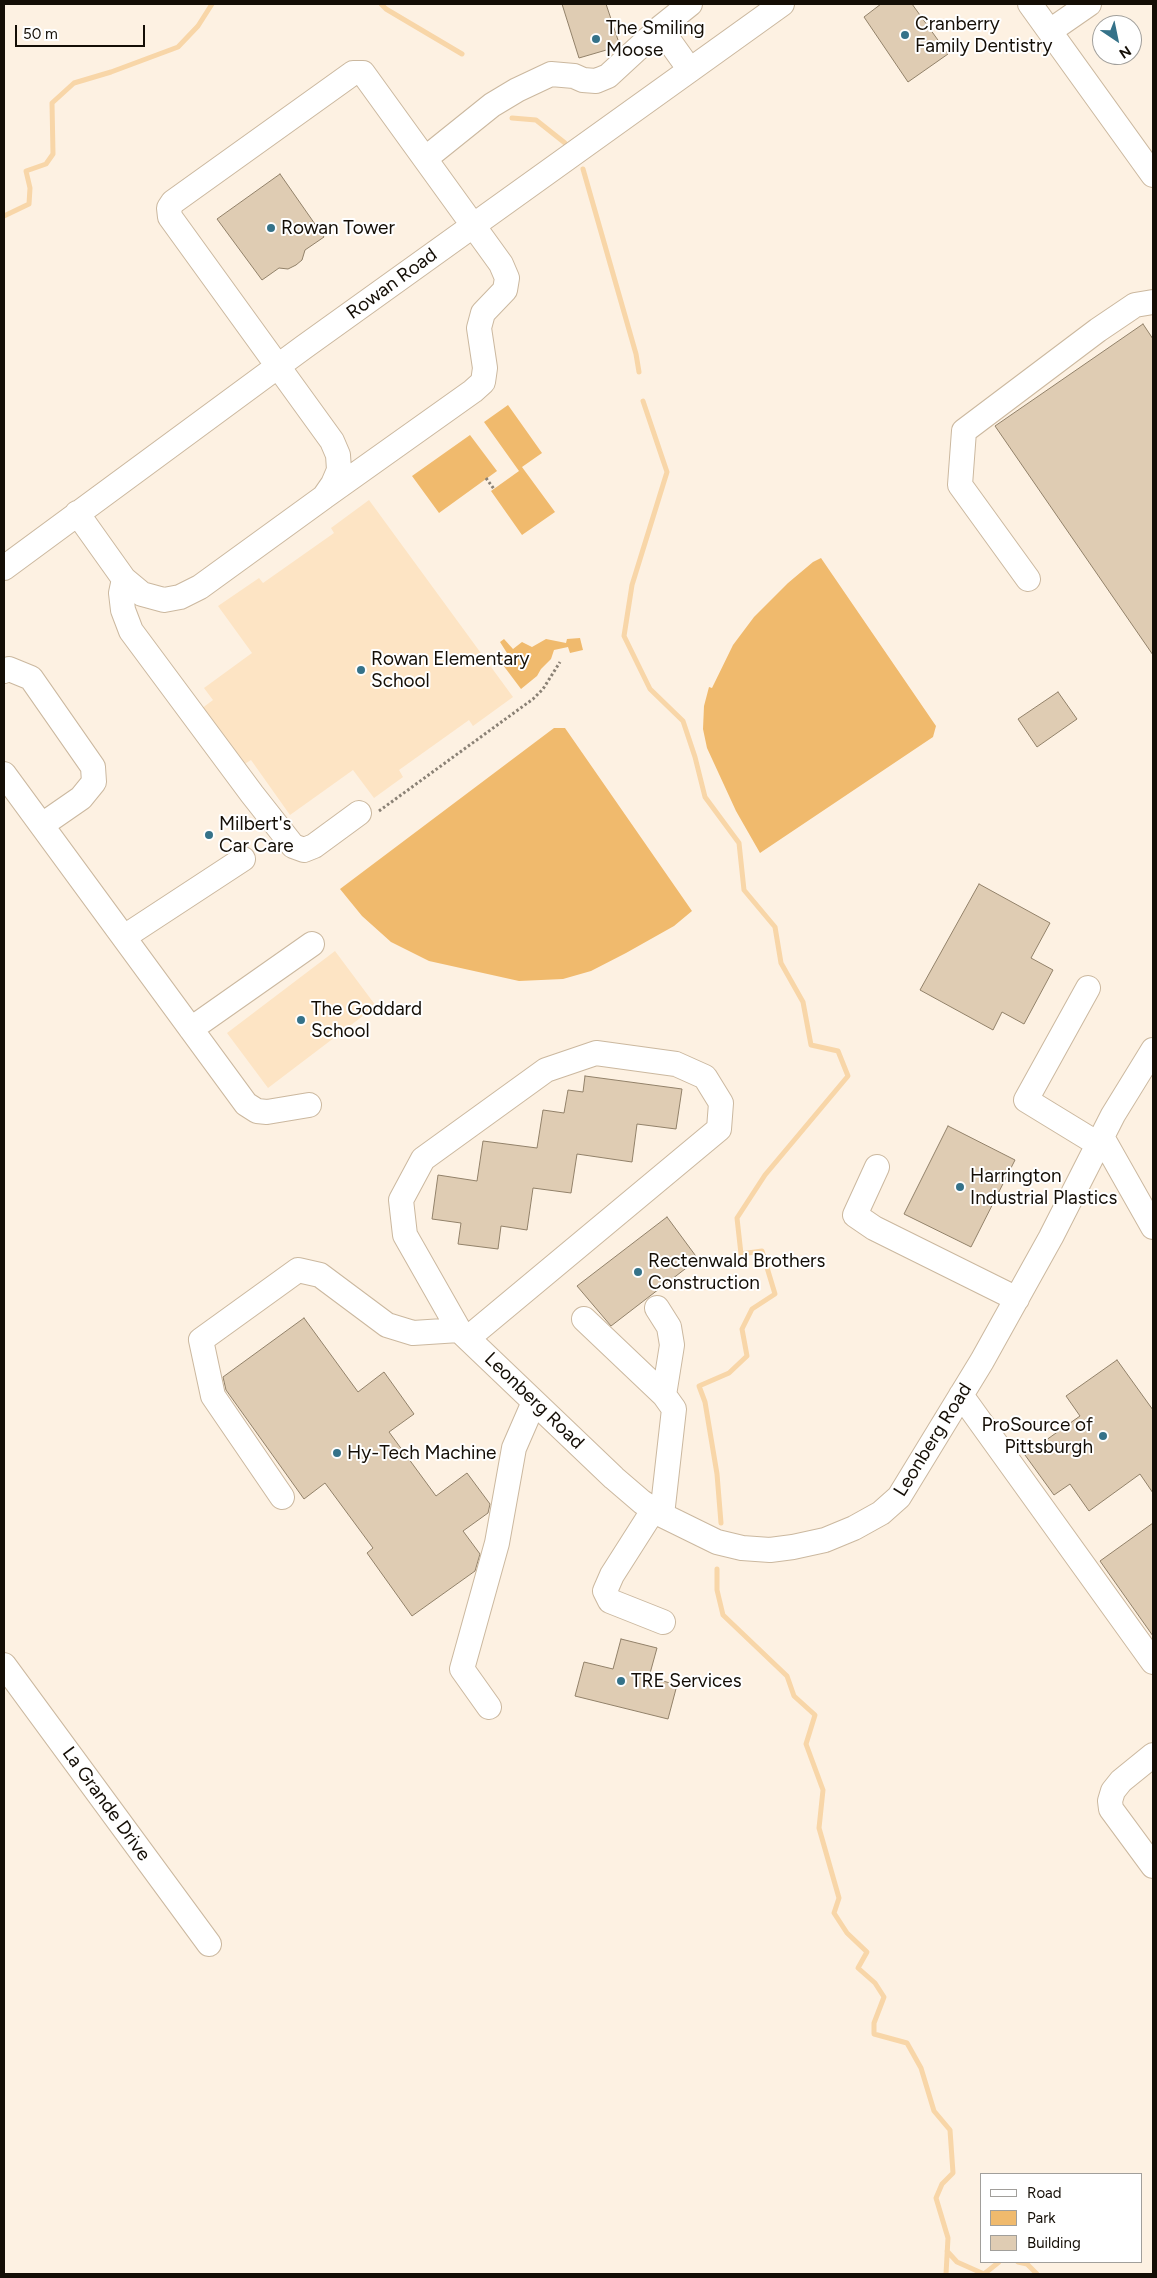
<!DOCTYPE html>
<style>
body{margin:0}
#map{position:relative;width:1157px;height:2278px;overflow:hidden;background:#fdf1e2;font-family:Figtree,sans-serif}
canvas{display:block}
.frame{position:absolute;inset:0;border:5px solid #140e06;pointer-events:none}
.legend{position:absolute;left:980px;top:2173px;width:162px;height:90px;box-sizing:border-box;background:#fff;border:1px solid #a19f9b;margin:0;padding:6px 9px;list-style:none;font-size:15px;color:#140e06}
.legend li{display:flex;align-items:center;gap:10px;height:25px}
.legend b{width:25px;border:1px solid #a19f9b}
.north{position:absolute;left:1092px;top:15px;width:50px;height:50px;box-sizing:border-box;background:#fff;border:1px solid #a19f9b;border-radius:50%;rotate:146deg;font-size:14px;font-weight:700;line-height:20px;text-align:center;color:#140e06}
.north::after{content:'';display:block;margin:auto;width:18px;height:22px;background:#357289;clip-path:polygon(50% 0,100% 100%,50% 72%,0 100%)}
.scale{position:absolute;left:15px;top:25px;width:130px;height:22px;box-sizing:border-box;border:2px solid #140e06;border-top:0;padding-left:6px;font-size:15px;line-height:18px;white-space:nowrap;color:#140e06;-webkit-text-stroke:4px #fff;paint-order:stroke}
</style>
<div id="map">
<canvas width="1157" height="2278"></canvas>
<div class="frame"></div>
<ul class="legend">
<li><b style="height:6px;background:#fff"></b>Road</li>
<li><b style="height:14px;background:#f0ba6d"></b>Park</li>
<li><b style="height:14px;background:#dfccb3"></b>Building</li>
</ul>
<div class="north">N</div>
<div class="scale">50 m</div>
</div>
<script>
const ctx = document.querySelector('canvas').getContext('2d');
ctx.lineJoin = 'round';
function fill(path, color) {
  ctx.fillStyle = color;
  ctx.fill(path, 'evenodd');
}
function poly(rows) {
  const path = new Path2D();
  for (const r of rows) {
    path.moveTo(r[0], r[1]);
    for (let i = 2; i < r.length; i += 2) path.lineTo(r[i], r[i + 1]);
  }
  return path;
}
function trace(path, color, width, dash) {
  ctx.strokeStyle = color;
  ctx.lineWidth = width;
  ctx.lineCap = dash ? 'butt' : 'round';
  ctx.setLineDash(dash || []);
  ctx.stroke(path);
}
function drawText(font, color, halo, rows, align = 'center') {
  ctx.font = font + ' Figtree,sans-serif';
  ctx.lineWidth = 4;
  ctx.setLineDash([]);
  ctx.textBaseline = 'middle';
  ctx.strokeStyle = halo;
  ctx.fillStyle = color;
  for (const [text, x, y, turn = 0] of rows) {
    ctx.save();
    ctx.translate(x, y);
    ctx.rotate((+turn || 0) * Math.PI / 180);
    ctx.textAlign = isNaN(turn) ? turn : align;
    if (halo) ctx.strokeText(text, 0, 0);
    ctx.fillText(text, 0, 0);
    ctx.restore();
  }
}
fill(poly([
 [369,500,513,697,473,726,469,720,399,770,403,777,374,798,353,770,290,815,251,760,243,765,201,709,213,700,204,688,252,653,218,606,259,578,263,583,334,533,331,528],
 [335,951,376,1006,268,1088,227,1033]
]), '#fde4c4');
fill(poly([
 [508,405,542,453,522,467,555,512,522,535,491,491,519,471,484,422],
 [470,435,497,471,439,513,412,476],
 [821,558,936,726,933,737,760,853,736,811,707,748,703,729,704,706,709,687,712,688,733,645,754,617,788,583,813,562],
 [580,638,583,650,570,653,568,647,554,650,551,659,541,669,537,676,521,689,500,661,507,653,500,642,504,639,513,649,522,642,532,647,546,639,566,643,567,639],
 [554,728,565,728,692,911,674,926,626,953,591,971,563,979,519,981,429,961,391,942,362,916,340,889]
]), '#f0ba6d');
trace(poly([
 [381,4,386,9,462,54],
 [512,118,536,120,565,143],
 [583,169,636,354,639,372],
 [4,216,29,204,30,188,26,171,46,164,53,154,52,103,74,83,111,72,178,47,198,26,212,4],
 [643,401,667,472,632,585,624,636,650,689,683,721,695,757,705,797,739,843,744,890,775,927,781,963,803,1002,811,1045,838,1051,848,1076,765,1175,737,1218,741,1254,762,1251,775,1294,752,1309,742,1329,747,1356,729,1373,699,1386,705,1402,717,1474,721,1523],
 [717,1569,717,1590,723,1615,787,1676,794,1696,815,1715,806,1744,823,1790,819,1828,839,1898,834,1913,847,1933,867,1952,858,1968,875,1983,884,1997,874,2023,874,2034,907,2043,921,2068,934,2111,950,2130,953,2173,942,2184,936,2198,948,2238,946,2274],
 [947,2251,957,2262,984,2274,999,2262],
 [1018,2262,1027,2264,1037,2274]
]), '#f8d6a8', 5);
const building = poly([
 [562,4,606,4,620,46,579,58,562,4],
 [881,4,912,4,948,54,908,82,864,17,881,4],
 [280,174,324,237,305,250,302,260,296,265,288,269,279,268,262,280,217,219,280,174],
 [1143,324,1153,339,1153,655,995,426,1143,324],
 [1058,692,1077,719,1037,747,1018,719,1058,692],
 [979,884,1050,923,1031,958,1053,970,1024,1024,1002,1012,993,1030,920,990,979,884],
 [585,1076,682,1089,676,1129,637,1124,632,1162,577,1154,571,1193,533,1188,527,1230,501,1226,498,1249,458,1244,461,1223,432,1219,438,1175,477,1181,483,1141,537,1148,543,1110,564,1113,568,1090,583,1092,585,1076],
 [948,1126,1015,1160,971,1247,904,1214,948,1126],
 [667,1217,698,1259,611,1326,577,1286,667,1217],
 [304,1318,358,1392,384,1372,414,1414,389,1432,436,1496,467,1473,490,1504,488,1513,463,1531,480,1554,475,1571,412,1616,367,1553,373,1548,325,1483,304,1499,226,1390,223,1377,304,1318],
 [1117,1360,1153,1410,1153,1493,1140,1474,1089,1511,1070,1484,1054,1495,1025,1455,1080,1416,1066,1396,1117,1360],
 [1153,1523,1153,1636,1100,1561,1153,1523],
 [621,1639,657,1648,649,1677,677,1685,668,1719,575,1696,584,1662,613,1669,621,1639]
]);
fill(building, '#dfccb3');
trace(building, '#928169', 1);
const minor = poly([
 [1030,4,1153,175],
 [660,28,690,70],
 [1050,31,1089,4],
 [426,158,492,105,517,90,551,74,574,76,583,80,596,81,608,76,660,28,690,4],
 [77,513,124,579,142,594,164,600,180,597,200,587,324,497,333,484,339,470,338,455,332,441,170,217,169,208,173,202,353,73,363,73,501,264,507,278,505,290,483,313,479,328,485,368,483,382,473,391,324,497],
 [4,568,304,347,782,4],
 [124,579,121,593,123,610,131,631,252,794,293,846,304,850,314,846,359,813],
 [1028,579,960,485,964,431,1098,330,1135,305,1153,302],
 [4,671,9,669,31,678,93,767,94,782,81,798,42,825],
 [4,774,246,1104,257,1111,267,1112,309,1105],
 [124,937,243,859],
 [1088,988,1026,1100,1098,1144],
 [191,1029,312,944],
 [1102,1137,1153,1227],
 [877,1167,855,1215,874,1228,1017,1299],
 [657,1308,669,1327,672,1345,664,1395],
 [584,1319,664,1395,674,1409,662,1515],
 [468,1338,719,1129,721,1103,705,1077,676,1064,596,1053,546,1070,423,1159,401,1200,405,1235,459,1330,614,1478,642,1502,662,1515,717,1542,742,1548,770,1550,793,1547,825,1540,854,1528,881,1513,899,1497,982,1361,1051,1237,1113,1115,1153,1050],
 [961,1395,1153,1662],
 [282,1497,213,1396,201,1340,298,1270,320,1275,387,1325,413,1333,459,1330],
 [654,1509,612,1575,605,1591,610,1601,663,1622],
 [4,1665,209,1944],
 [489,1707,462,1669,497,1543,514,1448,534,1402],
 [1153,1755,1121,1781,1113,1791,1110,1801,1111,1809,1153,1866]
]);
trace(minor, '#cbb89f', 26);
trace(poly([
 [486,478,494,489],
 [379,811,533,699,543,689,560,662]
]), '#8a8175', 3, [2.5, 2.5]);
trace(minor, '#fff', 24);
for (const [x, y, r, color] of [
 [905,35,5,"#357289"],
 [596,39,5,"#357289"],
 [271,228,5,"#357289"],
 [361,670,5,"#357289"],
 [209,835,5,"#357289"],
 [301,1020,5,"#357289"],
 [960,1187,5,"#357289"],
 [638,1272,5,"#357289"],
 [1103,1436,5,"#357289"],
 [337,1453,5,"#357289"],
 [621,1681,5,"#357289"]
]) {
  const dot = new Path2D();
  dot.arc(x, y, r, 0, 2 * Math.PI);
  ctx.fillStyle = color;
  ctx.fill(dot);
  trace(dot, '#fff', 2);
}
drawText('19px', '#140e06', '#fff', [
 ["Cranberry",915,24],
 ["Family Dentistry",915,46],
 ["The Smiling",606,28],
 ["Moose",606,50],
 ["Rowan Tower",281,228],
 ["Rowan Elementary",371,659],
 ["School",371,681],
 ["Milbert's",219,824],
 ["Car Care",219,846],
 ["The Goddard",311,1009],
 ["School",311,1031],
 ["Harrington",970,1176],
 ["Industrial Plastics",970,1198],
 ["Rectenwald Brothers",648,1261],
 ["Construction",648,1283],
 ["ProSource of",1093,1425,"right"],
 ["Pittsburgh",1093,1447,"right"],
 ["Hy-Tech Machine",347,1453],
 ["TRE Services",631,1681]
], 'left');
drawText('19px', '#140e06', '#fff', [
 ["Rowan Road",392,284,-36],
 ["Leonberg Road",534,1401,44],
 ["Leonberg Road",933,1440,-58],
 ["La Grande Drive",106,1804,54]
]);
</script>
